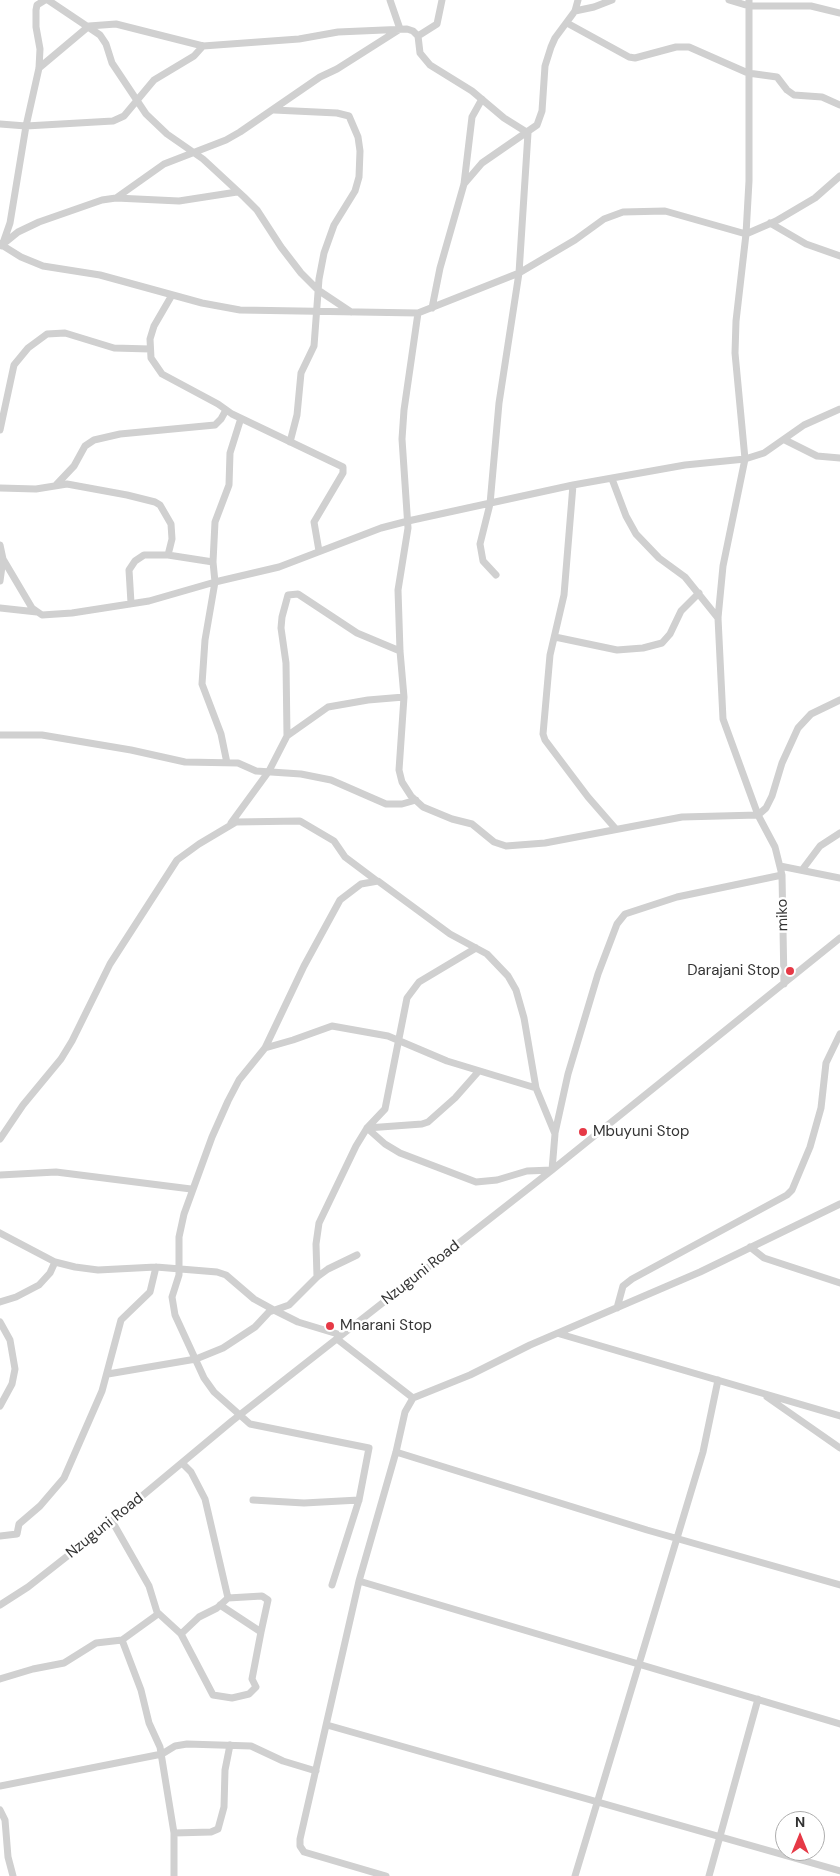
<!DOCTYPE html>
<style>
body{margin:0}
#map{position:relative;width:840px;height:1876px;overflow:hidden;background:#fff;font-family:"DM Sans",sans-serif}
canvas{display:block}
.north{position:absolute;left:775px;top:1811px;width:50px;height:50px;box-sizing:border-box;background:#fff;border:1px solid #adadad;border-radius:50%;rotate:0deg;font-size:14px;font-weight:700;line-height:20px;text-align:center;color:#333}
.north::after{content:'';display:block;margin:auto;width:18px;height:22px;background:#e63946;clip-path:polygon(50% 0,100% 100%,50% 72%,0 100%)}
</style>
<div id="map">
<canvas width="840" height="1876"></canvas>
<div class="north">N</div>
</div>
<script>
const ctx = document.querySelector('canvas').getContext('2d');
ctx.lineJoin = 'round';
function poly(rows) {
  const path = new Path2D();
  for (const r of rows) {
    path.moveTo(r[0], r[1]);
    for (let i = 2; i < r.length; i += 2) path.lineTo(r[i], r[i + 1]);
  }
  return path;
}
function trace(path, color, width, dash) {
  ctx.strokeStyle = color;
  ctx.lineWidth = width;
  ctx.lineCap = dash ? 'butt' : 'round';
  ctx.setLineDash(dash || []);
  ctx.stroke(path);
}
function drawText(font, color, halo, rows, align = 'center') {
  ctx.font = font + ' "DM Sans",sans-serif';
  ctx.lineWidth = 5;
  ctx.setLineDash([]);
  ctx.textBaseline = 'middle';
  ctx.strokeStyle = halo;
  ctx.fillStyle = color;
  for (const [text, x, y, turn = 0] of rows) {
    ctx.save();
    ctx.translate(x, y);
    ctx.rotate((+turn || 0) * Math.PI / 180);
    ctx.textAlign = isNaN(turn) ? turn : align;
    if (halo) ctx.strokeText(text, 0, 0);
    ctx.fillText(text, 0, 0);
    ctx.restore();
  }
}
trace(poly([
 [48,0,100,35,106,44,112,63,146,114,167,134,203,159,244,197,257,210,281,247,301,273,318,290,351,312],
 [729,0,749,6,811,6,840,13],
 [749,0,749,181,746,234,736,321,735,353,745,459,723,566,718,618,723,719,758,815,775,847,782,875,784,984],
 [575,11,594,7,612,0],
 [567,23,629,57,635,58,676,47,689,47,748,73,777,77,787,90,794,95,822,97,840,105],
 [418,36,437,24,442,0],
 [39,68,89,26,116,24,203,46,299,39,338,32,407,29,413,31,418,36,420,53,430,65,472,91,504,118,528,133,519,273,499,403,490,504,480,544,483,561,496,575],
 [274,110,337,113,349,116,358,137,360,151,359,177,355,191,334,225,324,253,319,279,314,346,301,373,297,415,290,442],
 [0,124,26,126,113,121,124,116,154,80,194,56,203,46],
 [464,184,482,163,537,125,542,111,545,66,551,47,555,38,575,11,578,0],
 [116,198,164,164,226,140,240,132,320,77,337,69,400,29,390,0],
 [770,223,806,244,840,256],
 [0,244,21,257,43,266,100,275,202,303,240,310,418,313,519,273,575,240,604,219,623,212,665,211,746,234,776,221,815,198,840,176],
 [2,245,18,232,39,222,102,200,116,198,179,201,237,192],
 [2,246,10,223,26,126,39,68,40,49,36,27,36,10,37,5,45,0],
 [172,295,154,326,150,339,151,358,162,374,218,404,232,414,343,467,343,473,314,522,319,551],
 [432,308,440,268,464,184,472,117,482,99],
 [418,313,404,410,402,439,408,528,398,590,400,651,404,697,399,770,402,782,411,796,423,807,452,819,472,824,494,842,506,846,545,843,682,817,758,815,766,808,772,796,782,763,798,728,811,714,840,700],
 [0,430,14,365,28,348,47,334,65,333,114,348,150,349],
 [785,440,817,456,840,458],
 [612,479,626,516,636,534,659,558,685,577,718,618],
 [56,485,74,466,85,446,94,440,120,434,215,425,221,419,226,410],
 [573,485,564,595,550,655,543,734,545,740,588,797,615,828],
 [0,488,36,489,67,484,127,495,155,502,160,505,171,524,172,539,168,555],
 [0,545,3,559,0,581],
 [3,559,32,608,42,615,72,613,149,601,215,582,279,567,381,528,408,521,573,485,685,465,745,459,764,453,804,425,840,409],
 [131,603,129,570,135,561,144,555,168,555,213,562],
 [0,608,37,612],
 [555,637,617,650,643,648,662,643,670,634,681,611,699,593],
 [0,735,42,735,131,750,185,762,238,763,256,771,301,774,331,780,386,804,402,804,416,800],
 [287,736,328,707,368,700,404,697],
 [227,763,221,734,202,684,205,640,215,582,213,562,215,522,229,485,230,453,241,418],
 [231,823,269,771,287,736,286,663,281,628,282,617,288,595,298,594,357,633,400,651],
 [780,866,840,878],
 [802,870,820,846,840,833],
 [265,1048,293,1040,332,1026,388,1036,447,1061,536,1088],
 [367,1128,422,1124,428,1122,455,1098,478,1072],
 [555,1133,568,1074,598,974,617,924,625,914,677,897,782,875],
 [0,1139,23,1105,61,1059,72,1041,110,964,177,860,199,844,236,822,300,821,334,841,345,857,377,881],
 [0,1175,56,1172,191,1189],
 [0,1233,55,1262,75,1267,98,1270,156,1267,217,1272,226,1275,254,1299,274,1310,298,1322,341,1335],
 [750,1247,764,1258,840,1283],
 [317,1277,316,1244,319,1223,356,1146,367,1128,385,1109,407,998,419,982,476,948],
 [0,1302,16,1297,39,1285,50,1273,55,1262],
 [617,1308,623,1286,632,1279,787,1195,792,1190,810,1147,821,1108,826,1063,840,1034],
 [0,1322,10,1340,15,1369,12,1384,0,1406],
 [560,1334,840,1416],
 [337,1339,413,1398],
 [108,1374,196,1359,223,1348,255,1327,269,1312,289,1305,317,1277,328,1269,357,1255],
 [767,1397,840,1448],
 [396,1452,647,1530,840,1585],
 [182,1463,191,1472,205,1499,228,1598],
 [253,1500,304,1503,359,1500],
 [112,1521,149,1586,157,1612,181,1634,213,1695,232,1698,249,1694,256,1687,252,1679,261,1632,220,1605],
 [0,1536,17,1534,19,1524,40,1506,64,1478,102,1391,121,1320,150,1292,156,1267],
 [359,1581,840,1724],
 [332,1585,359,1500,369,1448,250,1424,214,1392,204,1378,175,1315,172,1297,179,1275,179,1237,184,1214,212,1137,228,1101,239,1080,265,1048,304,966,340,900,361,884,378,881,450,934,487,954,508,976,516,990,524,1018,536,1088,555,1134,552,1170,527,1171,497,1180,476,1182,400,1153,385,1144,367,1128],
 [0,1605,28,1587,112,1521,232,1421,552,1170,840,938],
 [181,1634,199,1617,217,1608,228,1598,262,1596,268,1600,261,1632],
 [122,1640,158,1614],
 [0,1679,33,1669,64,1663,96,1643,122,1640,141,1690,149,1723,160,1747,174,1833,174,1876],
 [327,1725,840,1871],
 [0,1786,162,1754,175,1746,187,1744,251,1746,283,1761,316,1771],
 [0,1810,5,1820,8,1857,13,1876],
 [174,1833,211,1832,218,1829,224,1807,225,1770,230,1745],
 [386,1876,304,1852,300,1846,300,1839,359,1581,396,1452,405,1412,413,1398,470,1375,530,1345,700,1272,840,1204],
 [575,1876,703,1452,718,1380],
 [709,1876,758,1699]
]), '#d0d0d0', 7);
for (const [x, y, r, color] of [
 [790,971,5,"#e63946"],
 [583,1132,5,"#e63946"],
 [330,1326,5,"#e63946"]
]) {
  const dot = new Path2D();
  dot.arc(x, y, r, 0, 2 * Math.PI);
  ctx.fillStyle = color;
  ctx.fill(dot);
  trace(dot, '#fff', 2);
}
drawText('15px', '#333', '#fff', [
 ["miko",783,915,-91],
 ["Nzuguni Road",421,1273,-38],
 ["Nzuguni Road",105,1526,-39]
]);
drawText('15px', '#333', '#fff', [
 ["Darajani Stop",780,971,"right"],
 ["Mbuyuni Stop",593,1132],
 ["Mnarani Stop",340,1326]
], 'left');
</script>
